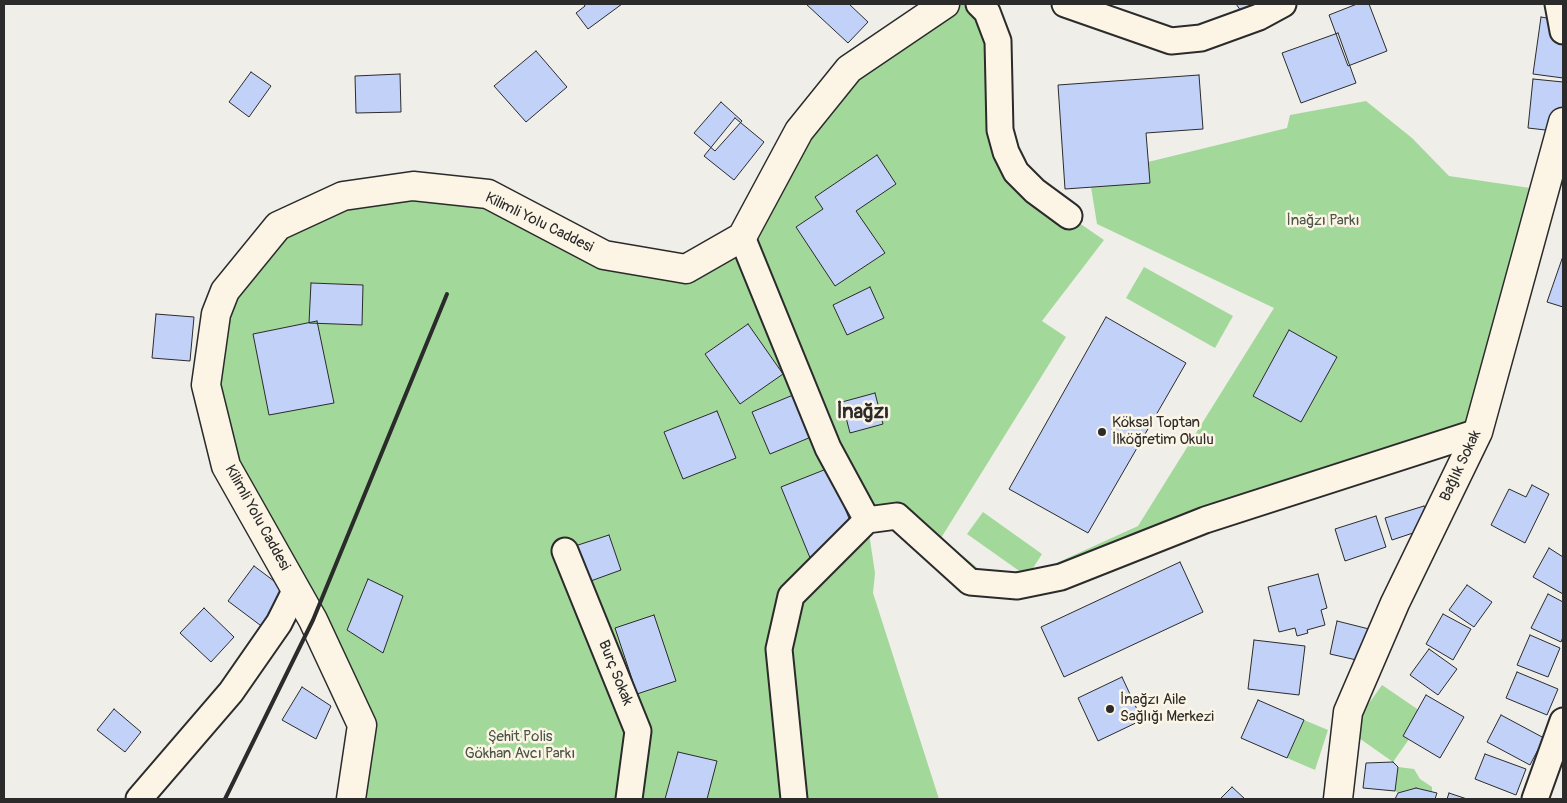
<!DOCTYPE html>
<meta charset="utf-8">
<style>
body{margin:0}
#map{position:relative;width:1567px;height:803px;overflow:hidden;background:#f0eee9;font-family:Pangolin,sans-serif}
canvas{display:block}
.frame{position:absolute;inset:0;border:5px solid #2b2b2b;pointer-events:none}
</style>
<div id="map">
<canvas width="1567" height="803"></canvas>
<div class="frame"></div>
</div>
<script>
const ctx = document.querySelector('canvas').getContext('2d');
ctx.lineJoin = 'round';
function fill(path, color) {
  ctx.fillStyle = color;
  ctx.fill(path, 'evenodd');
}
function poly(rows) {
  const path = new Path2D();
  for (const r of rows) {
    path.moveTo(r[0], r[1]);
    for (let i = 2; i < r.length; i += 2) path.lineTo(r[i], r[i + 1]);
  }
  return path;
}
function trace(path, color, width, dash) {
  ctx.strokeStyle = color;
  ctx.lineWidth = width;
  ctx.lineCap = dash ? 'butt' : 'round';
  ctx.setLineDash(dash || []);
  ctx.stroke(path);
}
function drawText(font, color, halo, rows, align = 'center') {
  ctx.font = font + ' Pangolin,sans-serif';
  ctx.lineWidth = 5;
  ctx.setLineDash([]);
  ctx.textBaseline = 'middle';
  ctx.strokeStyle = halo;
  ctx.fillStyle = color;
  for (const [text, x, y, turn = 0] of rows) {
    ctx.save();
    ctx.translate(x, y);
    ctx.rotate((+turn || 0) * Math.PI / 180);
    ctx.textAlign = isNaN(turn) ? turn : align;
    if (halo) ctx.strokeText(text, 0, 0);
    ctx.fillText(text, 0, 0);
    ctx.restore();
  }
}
fill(poly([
 [945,4,979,4,1006,152,1069,216,1104,240,1042,321,1066,337,941,538,986,575,1025,575,967,534,983,512,1042,554,1028,576,1138,526,1274,308,1097,224,1091,187,1150,182,1148,162,1287,128,1290,115,1366,101,1412,138,1449,176,1544,190,1478,432,1061,577,970,582,897,516,867,520,875,573,873,593,939,799,351,799,362,725,226,466,206,385,216,314,278,226,343,196,488,194,604,255,686,269,742,237,849,69],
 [1144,267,1233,316,1215,348,1126,298],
 [1382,685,1426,715,1393,762,1349,731],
 [1304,720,1328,730,1315,770,1287,758],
 [1398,767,1414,769,1420,779,1432,787,1432,792,1416,788,1398,793,1395,791]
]), '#a3d89b');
const building = poly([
 [584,4,622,4,588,29,576,13,585,6,584,4],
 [806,4,849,4,868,22,848,43,806,4],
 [1236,4,1252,4,1241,11,1236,4],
 [1357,4,1369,4,1387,51,1348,66,1329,15,1357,4],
 [1541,17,1563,21,1563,78,1533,74,1541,17],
 [1338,33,1356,83,1301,103,1282,53,1338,33],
 [536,51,567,87,526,122,494,86,536,51],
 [251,72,271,86,249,117,229,102,251,72],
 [400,74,401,112,356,113,355,76,400,74],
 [1199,75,1203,129,1146,133,1150,183,1065,189,1058,85,1199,75],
 [1533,79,1563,82,1563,132,1528,128,1533,79],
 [721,102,742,121,715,151,694,133,721,102],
 [735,118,764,142,734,180,704,156,735,118],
 [877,155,896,184,856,211,885,253,835,286,796,227,823,209,815,197,877,155],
 [1563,256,1563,307,1547,302,1563,256],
 [311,283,363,285,362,325,309,323,311,283],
 [870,287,884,318,847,335,833,305,870,287],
 [156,314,194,317,190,361,152,358,156,314],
 [1106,317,1186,363,1088,533,1009,489,1106,317],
 [317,321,334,403,269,415,253,334,317,321],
 [748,324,783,374,740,404,705,354,748,324],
 [1289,330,1337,357,1301,422,1253,396,1289,330],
 [798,393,816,435,770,454,752,412,798,393],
 [875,393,883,424,850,433,842,402,875,393],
 [717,411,736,458,683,479,664,432,717,411],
 [829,468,860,546,813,565,781,487,829,468],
 [1532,485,1549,494,1525,543,1491,525,1509,489,1526,497,1532,485],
 [1424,506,1431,527,1392,540,1385,518,1424,506],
 [1376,516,1386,547,1345,561,1335,529,1376,516],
 [609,535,621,570,588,582,575,546,609,535],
 [1549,548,1563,557,1563,594,1533,577,1549,548],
 [1180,562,1203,612,1064,677,1041,627,1180,562],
 [254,566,290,593,264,628,228,601,254,566],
 [1318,574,1327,608,1321,610,1325,625,1307,630,1308,633,1297,636,1295,628,1279,632,1268,587,1318,574],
 [368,579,403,596,383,653,347,630,368,579],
 [1467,585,1492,602,1474,627,1449,610,1467,585],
 [1548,594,1563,602,1563,637,1561,642,1531,628,1548,594],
 [204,608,234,637,211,662,180,633,204,608],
 [1443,614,1471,629,1453,660,1426,644,1443,614],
 [654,615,676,681,637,694,615,628,654,615],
 [1337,621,1369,629,1361,661,1330,654,1337,621],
 [1530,635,1560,648,1548,677,1517,665,1530,635],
 [1254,640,1305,646,1299,695,1248,689,1254,640],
 [1429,649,1457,669,1438,695,1410,675,1429,649],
 [1517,672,1558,689,1547,715,1506,698,1517,672],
 [1122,677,1142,720,1098,741,1078,698,1122,677],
 [302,687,331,706,316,739,282,720,302,687],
 [1426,695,1464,717,1440,758,1403,736,1426,695],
 [1258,700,1304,720,1287,758,1241,738,1258,700],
 [114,709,141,732,125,752,97,730,114,709],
 [1501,715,1544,738,1530,765,1487,742,1501,715],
 [678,752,717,761,707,799,665,799,678,752],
 [1485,754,1526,769,1516,795,1475,779,1485,754],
 [1393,762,1398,767,1395,791,1363,788,1366,763,1393,762],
 [1232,787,1245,799,1220,799,1232,787],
 [1416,788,1437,793,1435,799,1395,799,1398,793,1416,788],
 [1449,793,1467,799,1447,799,1449,793]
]);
fill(building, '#c1d1f7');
trace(building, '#2b2b2b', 1);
const street = poly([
 [979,4,987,12,998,41,1000,130,1006,152,1016,172,1035,191,1069,216],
 [1065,4,1171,41,1201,38,1259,17,1283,4],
 [1558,4,1563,31],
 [742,237,828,448,867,520],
 [565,551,638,731,629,799],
 [139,799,231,692,279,623,296,589],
 [794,799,779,649,791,596,867,520,897,516,970,582,1017,586,1061,577,1205,520,1478,432],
 [1535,799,1563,721]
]);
const secondary = poly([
 [351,799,362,725,313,620,226,466,206,385,216,314,225,291,278,226,343,196,413,186,488,194,604,255,686,269,742,237,799,131,849,69,945,4],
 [1338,799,1348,712,1395,603,1478,432,1563,122]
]);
trace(street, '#2b2b2b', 29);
trace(secondary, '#2b2b2b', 31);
trace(street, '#fcf5e5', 25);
trace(secondary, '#fcf5e5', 28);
trace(poly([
 [225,799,313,620,447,294]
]), '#2b2b2b', 4);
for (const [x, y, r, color] of [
 [1102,432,5,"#2b2b2b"],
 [1110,709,5,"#2b2b2b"]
]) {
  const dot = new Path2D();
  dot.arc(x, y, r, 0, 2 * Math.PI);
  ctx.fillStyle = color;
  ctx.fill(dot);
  trace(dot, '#fcf5e5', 2);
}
drawText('15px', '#495647', '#fcf5e5', [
 ["İnağzı Parkı",1323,221],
 ["Şehit Polis",520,737],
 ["Gökhan Avcı Parkı",520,754]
]);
drawText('15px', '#2b2b2b', '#fcf5e5', [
 ["Kilimli Yolu Caddesi",539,223,26],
 ["Bağlık Sokak",1461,466,-65],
 ["Kilimli Yolu Caddesi",257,518,61],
 ["Burç Sokak",615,673,68]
]);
drawText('15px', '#2b2b2b', '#fcf5e5', [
 ["Köksal Toptan",1112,423],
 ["İlköğretim Okulu",1112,440],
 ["İnağzı Aile",1120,700],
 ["Sağlığı Merkezi",1120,717]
], 'left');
drawText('bold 20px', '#2b2b2b', '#fcf5e5', [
 ["İnağzı",863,413]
]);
</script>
